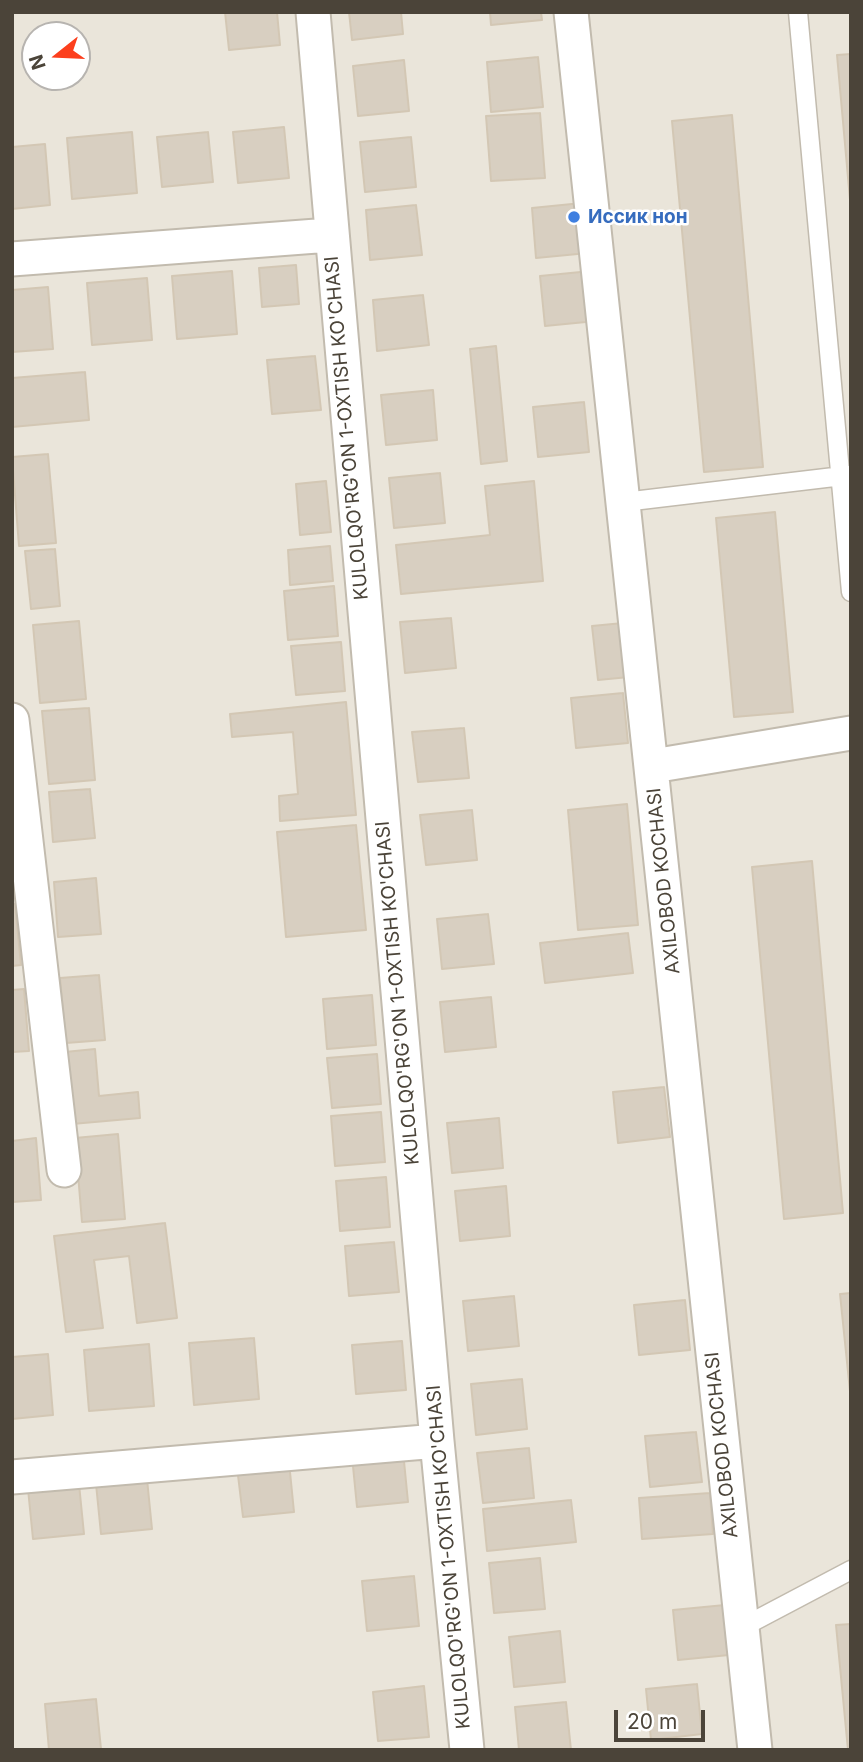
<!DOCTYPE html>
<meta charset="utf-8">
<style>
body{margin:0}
#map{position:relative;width:863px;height:1762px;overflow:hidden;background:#f6f3ec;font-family:Inter,sans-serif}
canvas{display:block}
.frame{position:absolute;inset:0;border:14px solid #4b4439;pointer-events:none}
.north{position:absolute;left:21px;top:21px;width:70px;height:70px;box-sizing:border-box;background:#fff;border:2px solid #b7b4b0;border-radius:50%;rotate:252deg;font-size:19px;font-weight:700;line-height:28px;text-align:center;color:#4b4439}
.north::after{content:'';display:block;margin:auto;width:24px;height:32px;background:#fc3f1d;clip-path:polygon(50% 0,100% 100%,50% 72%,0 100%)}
.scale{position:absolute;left:614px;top:1710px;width:91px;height:32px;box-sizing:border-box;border:4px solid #4b4439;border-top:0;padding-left:9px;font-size:21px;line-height:24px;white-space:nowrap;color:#4b4439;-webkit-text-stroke:5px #fff;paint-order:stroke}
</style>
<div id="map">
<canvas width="863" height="1762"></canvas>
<div class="frame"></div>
<div class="north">N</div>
<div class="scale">20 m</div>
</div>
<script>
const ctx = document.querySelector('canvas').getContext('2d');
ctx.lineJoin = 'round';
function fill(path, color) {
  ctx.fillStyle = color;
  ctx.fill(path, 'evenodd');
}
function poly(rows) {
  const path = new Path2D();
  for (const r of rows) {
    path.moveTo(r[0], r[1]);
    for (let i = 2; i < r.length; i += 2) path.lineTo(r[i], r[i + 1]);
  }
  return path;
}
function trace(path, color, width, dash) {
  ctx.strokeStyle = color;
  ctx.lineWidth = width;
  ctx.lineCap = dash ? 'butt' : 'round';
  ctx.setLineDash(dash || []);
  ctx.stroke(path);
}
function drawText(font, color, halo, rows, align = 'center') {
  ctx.font = font + ' Inter,sans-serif';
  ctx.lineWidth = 5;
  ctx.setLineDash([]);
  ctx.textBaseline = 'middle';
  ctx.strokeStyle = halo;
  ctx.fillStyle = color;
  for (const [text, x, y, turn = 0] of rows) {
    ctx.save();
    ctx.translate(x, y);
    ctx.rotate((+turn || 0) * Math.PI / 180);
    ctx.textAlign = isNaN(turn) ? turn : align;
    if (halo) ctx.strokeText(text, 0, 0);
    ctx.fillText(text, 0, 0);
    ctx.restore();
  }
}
fill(poly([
 [12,12,851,12,851,1750,12,1750],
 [35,35,77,35,77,77,35,77]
]), '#eae5da');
const building = poly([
 [225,12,277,12,280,45,229,50,225,12],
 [349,12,401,12,403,34,352,40,349,12],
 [490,12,541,12,542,20,491,25,490,12],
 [851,54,851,211,837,55,851,54],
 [538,57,543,107,491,112,487,62,538,57],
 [404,60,409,111,358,116,353,66,404,60],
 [540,113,545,178,491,181,486,116,540,113],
 [732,115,763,467,704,472,672,121,732,115],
 [284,127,289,178,238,183,233,132,284,127],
 [132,132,137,193,72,199,67,138,132,132],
 [208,132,213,182,162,187,157,137,208,132],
 [411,137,416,187,365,192,360,142,411,137],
 [45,144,50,205,12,209,12,147,45,144],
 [582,203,588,253,536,258,532,208,582,203],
 [416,205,422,255,370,260,366,210,416,205],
 [296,265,299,304,262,307,259,268,296,265],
 [232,271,237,334,177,339,172,276,232,271],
 [591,271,596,321,545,326,540,276,591,271],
 [147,278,152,340,92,345,87,283,147,278],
 [48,287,53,349,12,352,12,290,48,287],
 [423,295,429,345,377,351,373,300,423,295],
 [496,346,507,461,481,464,470,349,496,346],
 [315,356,321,410,272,414,267,360,315,356],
 [85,372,89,420,12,427,12,378,85,372],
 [433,390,437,440,386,445,381,395,433,390],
 [584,402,589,452,538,457,533,407,584,402],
 [48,454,56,543,19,546,12,457,48,454],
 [440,473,445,523,394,528,389,478,440,473],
 [326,481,331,532,300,535,296,484,326,481],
 [534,481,543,581,401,594,396,545,490,535,485,486,534,481],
 [775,512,793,712,734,717,716,518,775,512],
 [330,546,333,581,290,585,288,550,330,546],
 [55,549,60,606,31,609,25,551,55,549],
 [334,586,338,636,288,640,284,591,334,586],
 [451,618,456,668,405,673,400,622,451,618],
 [79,621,86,699,40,703,33,625,79,621],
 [623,623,629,677,598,680,592,626,623,623],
 [341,642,345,691,296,695,291,646,341,642],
 [623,693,628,743,576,748,571,698,623,693],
 [346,702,356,815,280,821,279,796,298,794,293,732,232,737,230,714,346,702],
 [89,708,95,780,49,784,42,711,89,708],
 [464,728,469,778,418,782,412,732,464,728],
 [90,789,95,838,53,842,49,792,90,789],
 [627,804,638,925,578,930,568,810,627,804],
 [472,810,477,860,426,865,420,815,472,810],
 [356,825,366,930,286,937,277,832,356,825],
 [812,861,843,1213,784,1219,752,867,812,861],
 [96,878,101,934,58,937,54,882,96,878],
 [12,904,15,904,21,965,12,966,12,904],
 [488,914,494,964,442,969,437,919,488,914],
 [628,933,633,973,545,983,540,943,628,933],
 [99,975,105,1040,66,1043,60,978,99,975],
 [24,989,29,1051,12,1052,12,990,24,989],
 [372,995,376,1045,327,1049,323,999,372,995],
 [491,997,496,1047,445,1052,440,1002,491,997],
 [95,1049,99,1096,138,1092,140,1118,72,1124,65,1052,95,1049],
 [377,1054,381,1104,332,1108,327,1058,377,1054],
 [664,1087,670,1137,618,1143,613,1092,664,1087],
 [381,1112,385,1162,335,1166,331,1116,381,1112],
 [499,1118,503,1168,452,1173,447,1123,499,1118],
 [118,1134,125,1219,82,1222,75,1138,118,1134],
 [36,1138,41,1200,12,1202,12,1141,36,1138],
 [386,1177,390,1227,340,1231,336,1181,386,1177],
 [506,1186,510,1236,460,1241,455,1191,506,1186],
 [165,1223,177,1318,137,1323,129,1256,94,1260,103,1328,66,1332,54,1236,165,1223],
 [394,1242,399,1292,349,1296,345,1246,394,1242],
 [851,1293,851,1401,840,1294,851,1293],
 [514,1296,519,1346,468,1351,463,1301,514,1296],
 [685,1300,690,1350,639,1355,634,1305,685,1300],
 [254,1338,259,1399,194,1405,189,1343,254,1338],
 [402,1341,406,1390,356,1394,352,1345,402,1341],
 [149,1344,154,1406,89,1411,84,1350,149,1344],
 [48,1354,53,1415,12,1419,12,1357,48,1354],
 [522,1379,527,1429,476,1435,471,1384,522,1379],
 [696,1432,702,1482,650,1487,645,1436,696,1432],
 [529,1448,534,1498,483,1503,477,1453,529,1448],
 [403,1451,408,1502,357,1507,352,1456,403,1451],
 [289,1462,294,1512,243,1517,237,1467,289,1462],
 [147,1479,152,1529,101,1534,96,1484,147,1479],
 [79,1484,84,1534,33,1539,28,1489,79,1484],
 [710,1493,713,1534,642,1539,639,1498,710,1493],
 [571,1500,576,1542,487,1551,483,1509,571,1500],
 [540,1558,545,1609,494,1613,489,1563,540,1558],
 [414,1576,419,1626,367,1631,362,1581,414,1576],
 [725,1605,729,1655,678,1660,673,1610,725,1605],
 [851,1624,851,1750,848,1750,836,1625,851,1624],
 [560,1631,565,1682,514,1687,509,1637,560,1631],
 [697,1684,702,1734,651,1740,646,1689,697,1684],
 [424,1686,429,1737,378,1741,373,1692,424,1686],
 [96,1699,101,1749,49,1750,45,1704,96,1699],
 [566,1702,571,1750,519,1750,515,1707,566,1702]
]);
fill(building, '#d8cfc1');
trace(building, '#d3c7b4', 2);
const lane = poly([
 [798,12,851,592],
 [624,502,851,475],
 [741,1628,851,1570]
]);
const street = poly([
 [313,12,437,1441,467,1750],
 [571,12,755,1750],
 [12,259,330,235],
 [12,720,64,1170],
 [653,766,851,733],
 [12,1477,437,1441]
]);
trace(lane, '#c2bbae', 21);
trace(street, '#c2bbae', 37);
trace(lane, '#fff', 18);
trace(street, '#fff', 33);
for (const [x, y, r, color] of [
 [574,217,7,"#3f7fe0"]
]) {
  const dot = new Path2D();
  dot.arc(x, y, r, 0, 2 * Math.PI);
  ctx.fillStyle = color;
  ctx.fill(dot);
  trace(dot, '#fff', 2.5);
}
drawText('bold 19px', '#366cbe', '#fff', [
 ["Иссик нон",588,217]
], 'left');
drawText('19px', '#4b4439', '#fff', [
 ["KULOLQO'RG'ON 1-OXTISH KO'CHASI",347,428,-95],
 ["AXILOBOD KOCHASI",664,881,-96],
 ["KULOLQO'RG'ON 1-OXTISH KO'CHASI",398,993,-95],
 ["AXILOBOD KOCHASI",722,1445,-96],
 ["KULOLQO'RG'ON 1-OXTISH KO'CHASI",449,1557,-95]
]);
</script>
